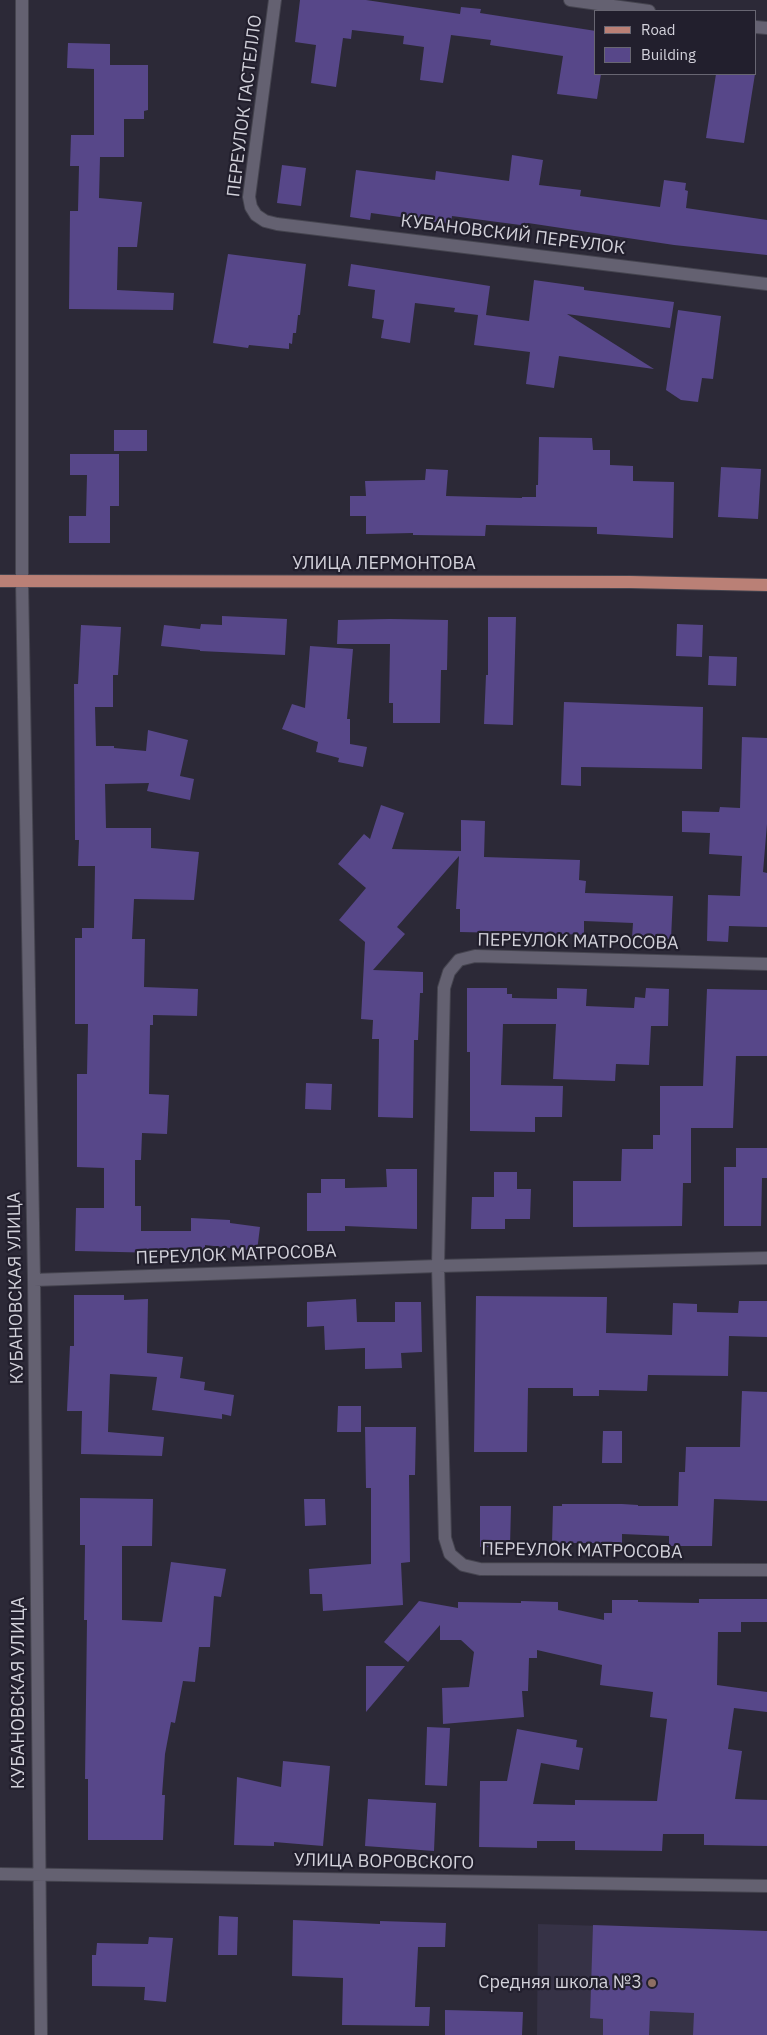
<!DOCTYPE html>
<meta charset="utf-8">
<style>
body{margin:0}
#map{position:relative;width:767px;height:2035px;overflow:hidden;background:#2c2937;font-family:"IBM Plex Sans",sans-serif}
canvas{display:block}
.legend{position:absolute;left:594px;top:10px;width:162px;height:65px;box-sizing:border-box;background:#221f2d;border:1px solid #686672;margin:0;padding:6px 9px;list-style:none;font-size:15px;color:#d2d1da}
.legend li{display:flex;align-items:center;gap:10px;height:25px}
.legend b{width:25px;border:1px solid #686672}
</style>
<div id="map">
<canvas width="767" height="2035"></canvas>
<ul class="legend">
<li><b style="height:6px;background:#ba8076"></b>Road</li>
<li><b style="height:14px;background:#574789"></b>Building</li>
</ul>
</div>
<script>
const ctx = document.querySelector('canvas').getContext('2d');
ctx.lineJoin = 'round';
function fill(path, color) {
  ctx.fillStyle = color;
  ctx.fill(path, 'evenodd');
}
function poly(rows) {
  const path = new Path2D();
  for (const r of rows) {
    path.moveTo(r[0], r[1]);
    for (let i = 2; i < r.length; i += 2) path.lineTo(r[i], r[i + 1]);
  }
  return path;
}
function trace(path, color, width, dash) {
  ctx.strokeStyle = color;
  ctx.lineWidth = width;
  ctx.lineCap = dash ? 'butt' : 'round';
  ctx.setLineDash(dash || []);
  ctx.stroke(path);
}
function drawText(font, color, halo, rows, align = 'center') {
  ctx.font = font + ' "IBM Plex Sans",sans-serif';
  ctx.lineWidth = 4.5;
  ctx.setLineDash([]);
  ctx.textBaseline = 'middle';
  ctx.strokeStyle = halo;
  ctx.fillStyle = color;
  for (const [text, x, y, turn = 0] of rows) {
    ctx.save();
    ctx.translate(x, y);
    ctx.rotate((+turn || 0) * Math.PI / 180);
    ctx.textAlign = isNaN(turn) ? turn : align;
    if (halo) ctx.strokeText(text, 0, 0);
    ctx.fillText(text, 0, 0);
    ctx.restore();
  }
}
fill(poly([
 [538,1924,767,1931,767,2035,537,2035]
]), '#363246');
fill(poly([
 [300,0,366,0,460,14,461,7,481,9,480,13,596,31,596,74,601,74,597,99,557,94,563,56,490,45,491,40,451,35,443,83,420,80,424,47,403,44,404,36,352,30,351,39,343,38,336,87,311,83,316,45,295,42],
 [68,43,110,44,110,65,148,65,148,110,144,111,144,119,124,119,124,157,100,157,99,198,142,202,137,247,118,247,117,290,174,293,173,310,69,309,70,211,78,211,79,166,70,166,71,135,94,135,94,69,67,68],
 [716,74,755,74,744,143,706,138],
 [512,155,543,160,539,185,581,190,580,196,660,207,664,180,686,183,685,190,688,191,686,208,767,220,767,255,674,245,528,223,528,226,452,216,451,224,371,213,370,220,350,217,356,170,435,180,436,171,509,181],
 [282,165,306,168,301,206,277,203],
 [228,254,306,264,300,315,298,315,296,333,293,333,292,344,289,343,289,349,249,345,248,348,213,343],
 [351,264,490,286,486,315,529,321,534,280,584,287,584,290,674,302,670,328,567,314,654,369,559,356,554,388,526,384,530,352,474,345,478,315,454,312,455,308,415,303,410,343,381,338,384,320,372,318,375,290,348,286],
 [678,310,721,316,713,379,702,378,698,402,681,400,666,390],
 [114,430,147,430,147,451,114,451],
 [539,437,592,438,593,450,610,450,610,465,633,466,633,481,674,482,673,538,597,534,597,527,486,525,485,536,413,535,413,533,366,534,366,516,350,516,350,496,366,496,365,481,425,480,426,469,448,470,446,496,522,498,522,497,536,497,536,485,538,485],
 [70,454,119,454,119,506,110,506,110,543,69,543,69,516,86,516,87,475,70,475],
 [721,467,761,469,758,519,718,517],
 [222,616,287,619,285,655,200,651,200,650,161,646,164,625,200,629,201,624,222,625],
 [488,617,516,617,513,725,484,724,486,675,488,675],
 [390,619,448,620,447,670,441,670,440,723,393,723,393,703,389,703,390,644,337,644,338,620],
 [677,624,703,625,702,657,676,656],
 [81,625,121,627,118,675,113,675,113,707,95,707,96,746,114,746,114,748,146,751,148,730,188,740,180,776,194,779,190,800,147,791,149,783,105,784,106,828,151,828,151,848,199,852,194,900,134,899,132,939,145,939,144,987,198,989,197,1016,153,1015,153,1025,150,1025,149,1094,169,1095,167,1134,142,1133,141,1160,135,1160,135,1206,141,1206,141,1231,191,1231,191,1218,230,1220,230,1223,260,1227,257,1251,205,1245,205,1254,75,1251,76,1208,104,1208,104,1168,77,1167,77,1074,87,1074,88,1024,75,1024,75,938,82,938,82,928,94,928,95,866,78,866,79,840,75,840,74,684,78,684],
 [310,646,353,649,347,719,350,719,350,744,367,747,363,767,338,762,339,758,316,752,318,742,282,729,292,704,305,708],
 [709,656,737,657,736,686,708,685],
 [564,702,703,707,702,769,581,767,581,786,561,785],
 [742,737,767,738,767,824,763,872,767,873,767,927,729,926,728,942,707,941,708,895,740,896,742,856,709,854,710,833,682,832,682,811,719,812,720,807,740,808],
 [381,805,404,813,392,849,461,851,461,820,485,821,484,857,580,860,579,880,586,881,585,893,673,896,671,939,632,938,633,923,584,921,584,935,504,931,504,933,460,932,460,909,456,909,459,856,397,927,405,934,373,970,423,972,423,993,420,993,418,1040,414,1040,413,1118,378,1117,379,1039,372,1039,373,1020,361,1019,365,942,339,920,366,888,338,864,364,834,370,839],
 [467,988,507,988,507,994,512,994,512,998,557,999,557,988,587,989,586,1006,634,1008,635,997,645,998,646,988,669,989,668,1026,651,1026,649,1065,616,1064,615,1081,553,1079,556,1024,503,1024,501,1085,563,1086,562,1117,535,1117,535,1132,470,1131,470,1052,467,1052],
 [707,989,767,990,767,1056,736,1056,733,1128,691,1128,691,1183,683,1183,682,1226,573,1227,573,1181,621,1181,622,1149,653,1149,653,1135,660,1135,660,1086,703,1086],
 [306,1083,332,1084,331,1110,305,1109],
 [736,1148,767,1148,767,1178,762,1178,761,1226,724,1226,724,1167,736,1167],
 [386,1169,417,1169,417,1229,345,1226,345,1231,307,1231,307,1193,321,1193,321,1179,345,1179,345,1188,387,1187],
 [494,1172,517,1172,517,1189,531,1189,530,1219,505,1219,505,1229,471,1229,472,1197,494,1197],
 [74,1295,124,1295,124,1300,148,1299,147,1353,183,1357,180,1378,205,1382,204,1390,234,1395,231,1416,222,1414,222,1419,152,1410,157,1377,110,1374,108,1432,164,1437,162,1456,81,1454,82,1411,67,1411,70,1346,74,1346],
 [476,1296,607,1297,606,1333,672,1335,673,1303,697,1304,697,1312,738,1313,739,1301,767,1301,767,1337,729,1336,728,1376,648,1375,647,1391,599,1390,599,1396,573,1396,573,1388,528,1388,527,1452,474,1452],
 [356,1299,357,1322,395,1322,395,1302,421,1302,422,1352,401,1353,402,1368,365,1369,365,1348,325,1350,324,1326,307,1327,307,1302],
 [742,1391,767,1392,767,1501,714,1499,712,1546,669,1546,669,1536,622,1534,622,1543,552,1543,553,1506,562,1506,562,1504,622,1504,638,1505,638,1506,678,1506,679,1472,685,1472,686,1447,740,1447],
 [338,1406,361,1406,361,1432,337,1432],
 [365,1427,416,1427,415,1475,409,1475,410,1562,401,1563,403,1605,323,1611,322,1594,310,1594,309,1569,371,1564,371,1488,366,1488],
 [603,1431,622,1431,622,1463,602,1463],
 [80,1498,153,1499,152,1546,122,1546,122,1620,162,1622,171,1562,226,1569,221,1597,214,1596,210,1647,199,1647,195,1682,183,1681,175,1723,171,1722,165,1754,162,1795,165,1795,163,1840,88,1840,88,1779,85,1779,87,1620,84,1620,85,1545,80,1545],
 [304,1499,325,1499,326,1525,305,1526],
 [480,1506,511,1506,510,1547,480,1547],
 [699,1599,767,1599,767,1622,741,1622,741,1632,718,1632,717,1685,767,1692,767,1712,734,1708,728,1749,742,1751,735,1799,767,1800,767,1846,704,1845,704,1834,663,1834,662,1851,575,1850,575,1841,537,1841,537,1848,479,1847,480,1781,507,1781,517,1729,577,1740,576,1747,583,1748,579,1770,541,1763,533,1804,575,1805,575,1800,657,1801,667,1719,650,1717,653,1692,600,1685,602,1665,537,1650,537,1658,529,1658,528,1691,522,1691,524,1717,443,1724,442,1688,469,1687,474,1652,461,1640,440,1640,440,1625,408,1662,384,1642,419,1601,458,1608,458,1602,521,1603,521,1601,558,1602,558,1610,604,1620,604,1613,612,1613,612,1600,638,1600,638,1602,699,1603],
 [366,1666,405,1666,366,1712],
 [427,1727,450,1728,447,1786,425,1785],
 [283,1761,330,1766,323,1846,274,1842,274,1846,234,1845,237,1777,281,1787],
 [368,1799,436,1803,434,1851,365,1846],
 [219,1916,238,1917,237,1955,218,1955],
 [293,1920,380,1924,380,1921,446,1923,445,1947,418,1947,415,2007,430,2007,429,2026,342,2025,343,1978,292,1976],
 [593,1925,767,1931,767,2035,693,2035,694,2013,650,2011,649,2035,603,2035,603,2019,590,2018],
 [149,1937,173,1938,166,2002,144,2000,145,1987,92,1986,92,1955,96,1955,97,1943,148,1944],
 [445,2010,523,2012,522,2035,445,2035]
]), '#574789');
const minor = poly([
 [22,0,22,581,34,1280,41,2035],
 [275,0,249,197,251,207,256,215,265,221,277,224,767,284],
 [570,0,649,11],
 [756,27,767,28],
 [767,964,475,956,459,960,449,972,444,988,438,1266,445,1538,450,1554,463,1565,480,1569,767,1570],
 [34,1280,438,1266,767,1258],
 [0,1874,767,1886]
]);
const major = poly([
 [0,581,630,582,767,585]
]);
trace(minor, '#45444f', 14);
trace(major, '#45444f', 14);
trace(minor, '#646171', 12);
trace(major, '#ba8076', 12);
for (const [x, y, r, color] of [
 [652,1983,5,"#8d6e63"]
]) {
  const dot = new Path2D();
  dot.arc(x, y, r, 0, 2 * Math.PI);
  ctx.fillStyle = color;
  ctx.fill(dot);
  trace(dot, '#221f2d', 2);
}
drawText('18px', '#d2d1da', '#221f2d', [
 ["ПЕРЕУЛОК ГАСТЕЛЛО",245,106,-83],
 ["КУБАНОВСКИЙ ПЕРЕУЛОК",513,235,7],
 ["УЛИЦА ЛЕРМОНТОВА",384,564],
 ["ПЕРЕУЛОК МАТРОСОВА",578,942,1],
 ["ПЕРЕУЛОК МАТРОСОВА",236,1255,-2],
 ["КУБАНОВСКАЯ УЛИЦА",16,1288,-91],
 ["ПЕРЕУЛОК МАТРОСОВА",582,1551,1],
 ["КУБАНОВСКАЯ УЛИЦА",19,1693,-90],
 ["УЛИЦА ВОРОВСКОГО",384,1862,1]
]);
drawText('18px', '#d2d1da', '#221f2d', [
 ["Средняя школа №3",642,1983]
], 'right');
</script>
